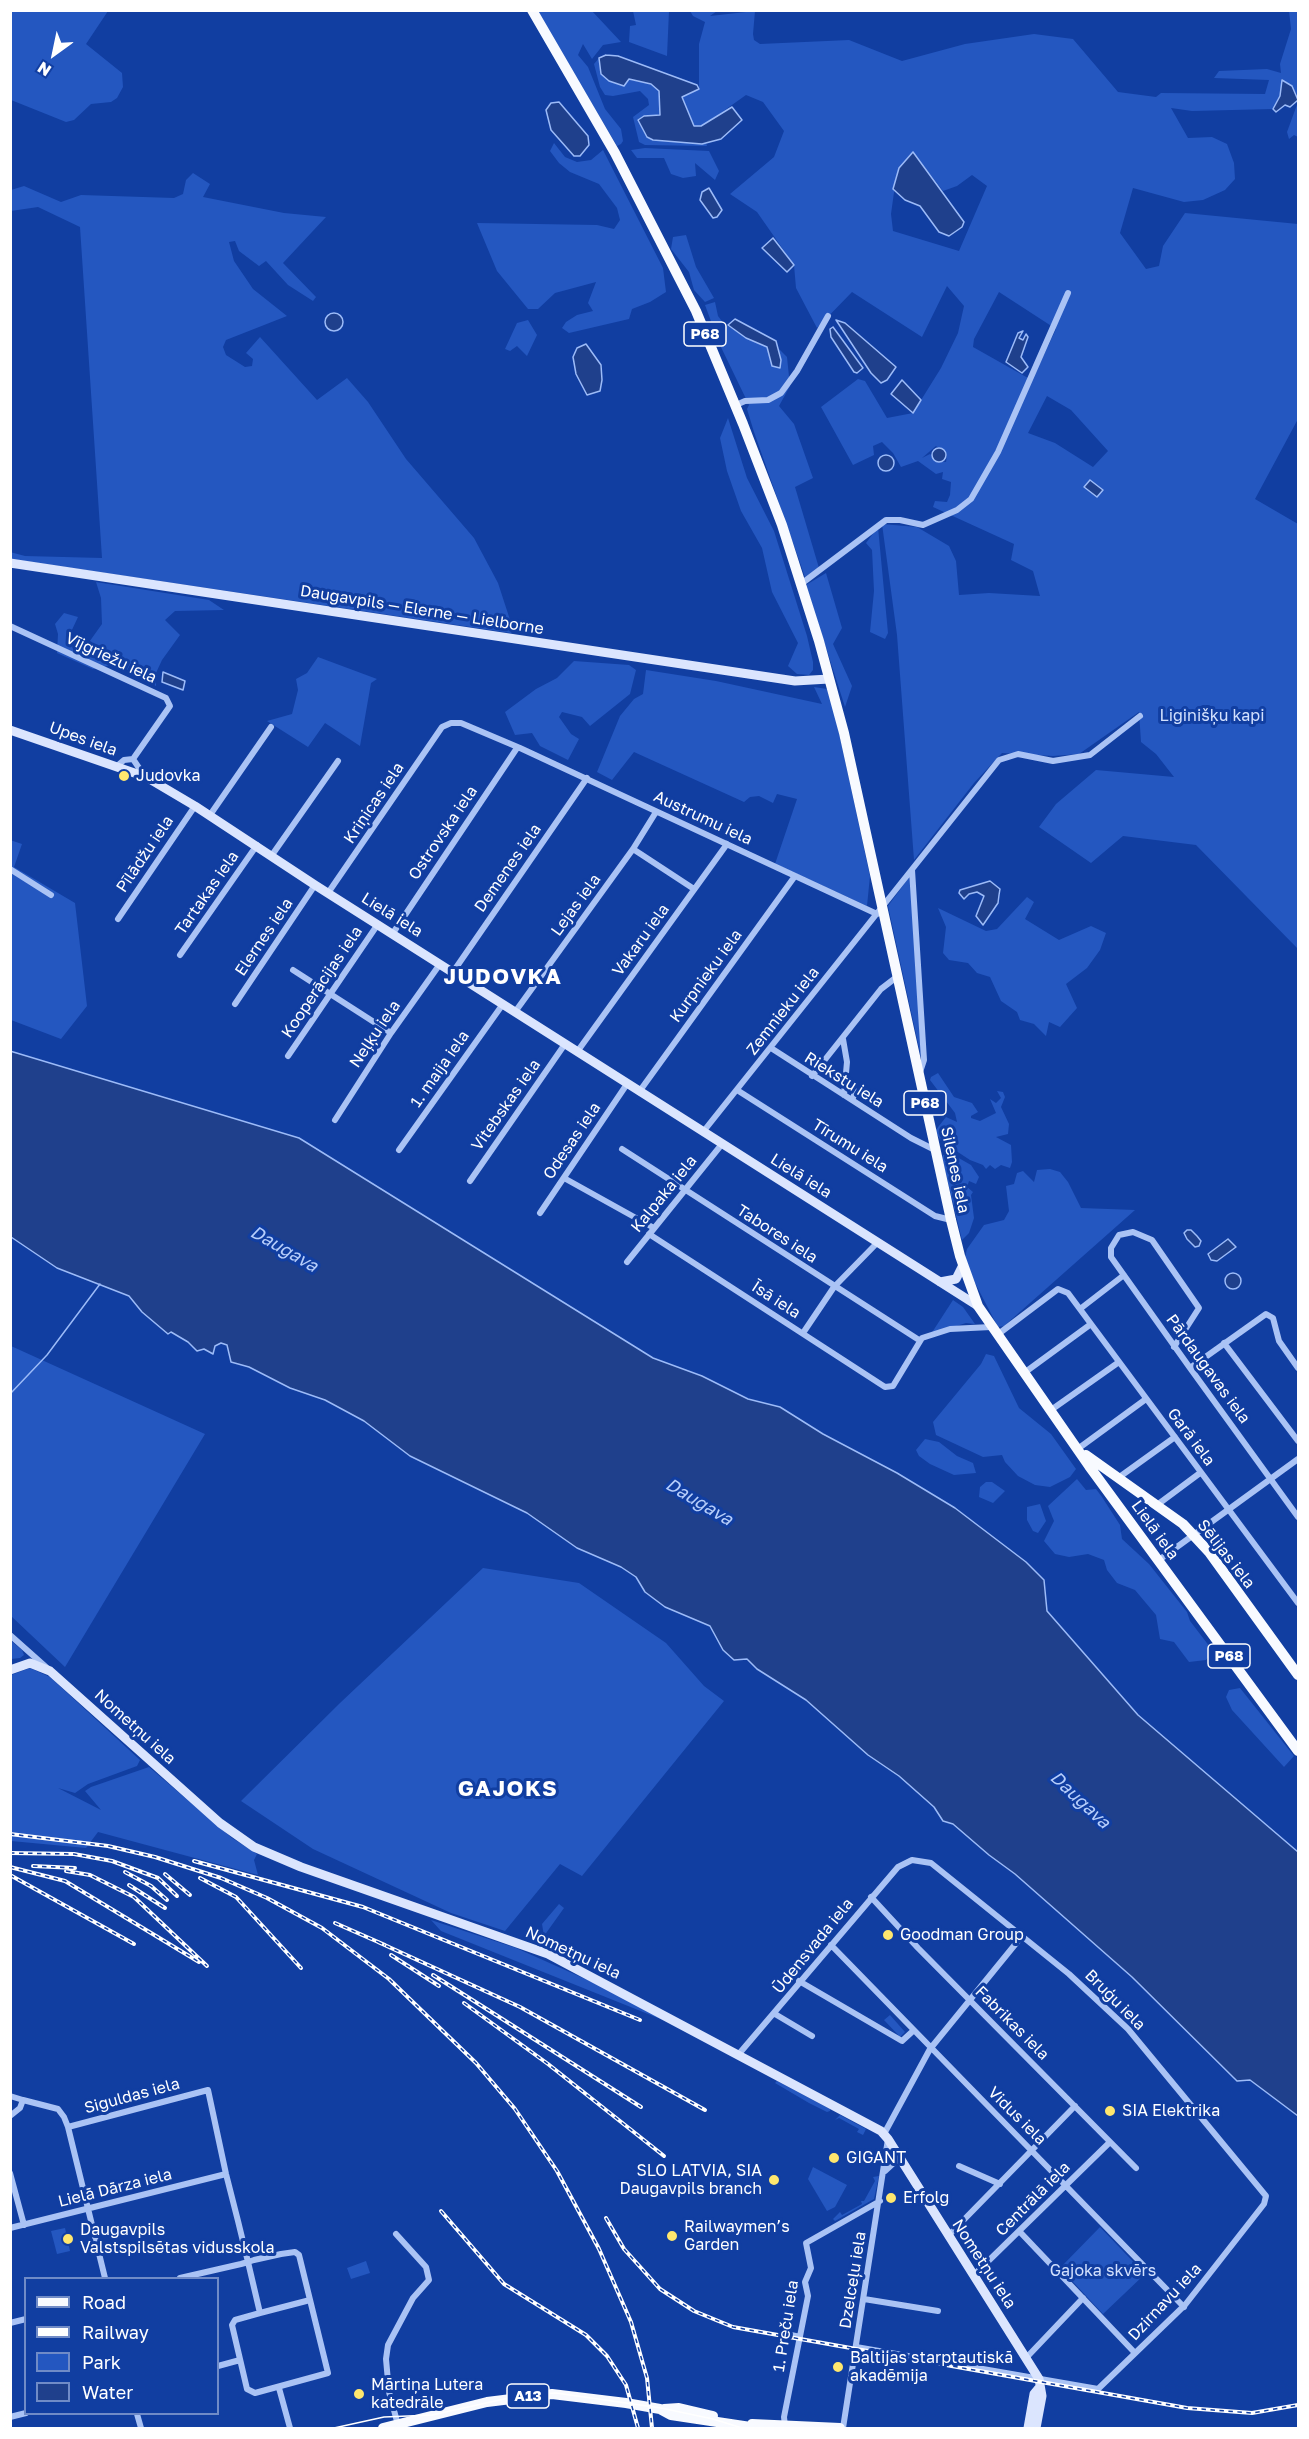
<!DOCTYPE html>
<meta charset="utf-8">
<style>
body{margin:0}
#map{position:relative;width:1309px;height:2439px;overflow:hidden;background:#113ea1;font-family:"Golos Text",sans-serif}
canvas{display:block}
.frame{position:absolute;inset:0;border:12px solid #fff;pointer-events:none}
.legend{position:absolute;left:24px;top:2277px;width:195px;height:138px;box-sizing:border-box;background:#113ea1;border:2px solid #708bc7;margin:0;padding:8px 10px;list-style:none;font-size:18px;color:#fff}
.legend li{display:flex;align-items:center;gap:12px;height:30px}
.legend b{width:30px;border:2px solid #708bc7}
.north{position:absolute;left:24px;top:24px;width:60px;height:60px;-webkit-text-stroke:4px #113ea1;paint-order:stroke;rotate:213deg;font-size:16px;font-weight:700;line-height:24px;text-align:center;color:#fff}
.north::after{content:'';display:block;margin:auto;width:21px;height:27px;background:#fff;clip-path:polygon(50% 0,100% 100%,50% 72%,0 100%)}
</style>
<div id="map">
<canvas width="1309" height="2439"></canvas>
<div class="frame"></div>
<ul class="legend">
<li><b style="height:8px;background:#f8faff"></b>Road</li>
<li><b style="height:8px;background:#fff"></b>Railway</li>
<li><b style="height:16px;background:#2457c0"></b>Park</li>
<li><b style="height:16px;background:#1f408c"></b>Water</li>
</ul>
<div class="north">N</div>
</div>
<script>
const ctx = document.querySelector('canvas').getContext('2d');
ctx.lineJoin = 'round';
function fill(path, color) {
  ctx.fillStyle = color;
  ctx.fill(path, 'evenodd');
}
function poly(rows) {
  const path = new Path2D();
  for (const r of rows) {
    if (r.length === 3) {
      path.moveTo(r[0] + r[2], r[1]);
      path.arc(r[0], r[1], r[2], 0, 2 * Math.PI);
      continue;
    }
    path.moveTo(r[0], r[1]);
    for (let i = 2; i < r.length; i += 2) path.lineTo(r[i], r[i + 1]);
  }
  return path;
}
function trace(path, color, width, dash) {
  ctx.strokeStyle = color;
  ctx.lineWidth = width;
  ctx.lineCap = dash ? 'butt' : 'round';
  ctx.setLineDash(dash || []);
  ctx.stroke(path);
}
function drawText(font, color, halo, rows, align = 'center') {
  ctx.font = font + ' "Golos Text",sans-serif';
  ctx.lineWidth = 6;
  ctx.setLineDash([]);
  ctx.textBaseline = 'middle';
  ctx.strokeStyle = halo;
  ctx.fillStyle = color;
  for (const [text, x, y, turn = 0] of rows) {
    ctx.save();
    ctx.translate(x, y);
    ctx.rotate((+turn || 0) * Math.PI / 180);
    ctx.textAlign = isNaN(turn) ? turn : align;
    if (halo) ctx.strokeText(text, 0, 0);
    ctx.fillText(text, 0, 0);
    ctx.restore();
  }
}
fill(poly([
 [10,11,108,11,86,44,122,73,123,87,117,98,111,102,91,104,74,120,66,122,11,100],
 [537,11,592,11,621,42,603,45,592,59,583,44,578,55,588,67,605,109,621,129,623,141,621,144,617,146],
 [633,11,669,11,667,56,629,42,630,26,636,25],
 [690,11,717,11,710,16,755,11,753,34,754,40,760,44,849,40,902,61,965,44,1034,34,1073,39,1118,92,1156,97,1161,93,1265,94,1269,80,1214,78,1219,71,1267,69,1281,73,1280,64,1291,29,1289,11,1298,11,1298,97,1292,86,1283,80,1280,96,1273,109,1192,111,1171,108,1188,138,1212,137,1227,144,1234,163,1235,179,1225,190,1203,200,1184,202,1133,188,1120,233,1146,269,1159,266,1163,246,1185,213,1298,224,1298,419,1255,499,1298,524,1298,949,1196,845,1123,836,1091,863,1039,827,1056,804,1096,770,1174,777,1156,754,1141,742,1139,712,1079,754,1053,756,1002,753,974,783,914,860,897,635,882,524,917,527,949,546,956,561,959,595,989,593,1040,596,1033,571,1011,560,1014,544,933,507,935,501,947,502,950,495,951,482,942,479,943,472,936,474,918,461,901,467,893,453,882,442,873,446,874,455,853,465,821,407,858,379,865,381,887,418,913,413,941,368,958,333,964,306,947,286,922,337,852,292,817,328,796,288,794,265,757,212,730,194,774,157,784,131,763,102,746,95,701,127,694,126,691,122,682,97,699,89,699,44,705,22,693,16],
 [913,152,943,191,957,186,972,175,987,186,959,251,893,231,891,214,896,178,899,168],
 [999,292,1056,329,1035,374,1028,378,973,347,974,339],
 [1047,396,1071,410,1108,451,1093,467,1055,443,1028,433],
 [936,446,947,455,946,462,938,461,930,454,922,458],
 [599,58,601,74,651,84,660,91,660,115,644,116,638,120,647,137,706,143,707,146,645,145,639,142,633,117,649,105,648,99,640,91,613,96,605,95,600,87,594,64],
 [1298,102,1298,137,1294,135,1289,139,1287,132],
 [554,143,565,157,577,162,591,160,603,150,663,268,666,292,650,302,632,309,629,319,569,333,562,328,566,322,577,315,593,311,588,303,596,282,555,293,538,309,528,309,497,271,477,223,597,225,614,229,620,220,617,208,599,184,570,172,559,163,550,151],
 [645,148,709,151,719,171,715,180,695,163,696,176,683,178,671,174,664,158,637,158,631,150],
 [193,173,210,184,203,197,284,213,326,217,283,263,316,297,313,301,288,285,266,261,259,266,239,251,235,241,229,242,234,261,253,289,287,316,226,340,223,347,226,355,245,367,252,366,253,359,246,353,260,337,317,400,347,378,368,402,406,459,474,538,498,583,513,629,511,633,11,559,10,552,25,556,102,558,80,227,38,207,11,211,11,190,24,186,61,202,81,195,174,198,183,194,186,180],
 [686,235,696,267,714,298,705,302,694,290,689,272,671,249,673,237],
 [715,302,718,316,724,324,767,347,772,366,781,360,779,349,787,357,790,386,779,406,794,424,813,478,795,487,819,568,805,577,754,432,747,409,749,405,719,343,705,305],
 [528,320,537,335,527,356,517,346,510,351,505,349,517,323],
 [728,418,747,478,774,531,807,636,813,662,813,670,809,675,797,674,788,666,798,643,772,592,762,548,741,511,727,471,720,438],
 [878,527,888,633,885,639,870,632,874,591,872,550,866,543],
 [826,573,842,628,833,644,852,686,845,707,806,585],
 [96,582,209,600,224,610,175,611,165,620,180,635,162,660,156,673,156,686,117,664,93,669,57,653,58,634,55,624,64,613,78,617,71,632,76,639,87,645,102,624,101,598],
 [318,657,377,679,371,683,360,746,325,723,308,747,267,721,292,714,298,690,296,679,307,673],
 [574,661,629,665,636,670,630,694,590,726,582,717,562,712,559,717,571,734,579,739,568,760,540,746,532,733,515,735,505,712,536,689,557,678],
 [646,670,716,681,822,704,814,687,827,689,834,710,870,876,867,906,775,864,797,799,777,794,773,803,759,796,750,797,744,802,634,752,612,780,597,772,620,716,634,699,643,694],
 [10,840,22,844,14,867,75,903,87,1006,61,1039,11,1020],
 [910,876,912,890,921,1057,888,906],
 [1027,897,1034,902,1025,919,1059,940,1091,926,1106,933,1100,950,1087,968,1066,984,1077,1008,1060,1027,1049,1022,1046,1036,1034,1024,1020,1020,1017,1012,1001,1001,990,977,977,973,968,963,949,960,943,953,946,927,938,908,986,931,997,929],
 [938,1073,954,1097,972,1103,978,1112,971,1116,971,1118,980,1121,996,1113,990,1099,996,1103,1001,1098,997,1091,1003,1092,1005,1097,1001,1107,1009,1124,1008,1134,996,1137,1011,1145,1012,1162,1010,1168,1001,1165,995,1169,990,1165,986,1169,983,1165,970,1160,941,1141,935,1131,946,1117,957,1122,955,1113,930,1080,931,1077],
 [950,1153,971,1165,979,1177,976,1184,969,1181,967,1187,973,1192,971,1195,974,1218,969,1233,962,1240,942,1158,943,1155],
 [1050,1169,1060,1172,1068,1182,1081,1208,1135,1210,1004,1326,998,1327,974,1281,965,1257,967,1249,984,1225,1004,1220,1009,1211,1006,1186,1014,1184,1017,1173,1023,1171,1034,1182,1037,1170],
 [953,1300,963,1307,975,1324,966,1323,931,1334],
 [11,1346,205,1434,65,1667,11,1616],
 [986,1354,994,1356,1019,1408,1051,1434,1076,1469,1070,1477,1050,1487,1035,1485,1018,1476,1005,1462,1002,1455,983,1457,936,1435,933,1422,981,1364],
 [925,1439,939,1442,957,1456,973,1463,976,1473,954,1475,930,1464,919,1456,916,1450],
 [1077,1479,1086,1490,1096,1489,1102,1497,1120,1525,1122,1539,1149,1564,1187,1612,1190,1621,1213,1651,1206,1660,1189,1662,1174,1642,1160,1639,1156,1615,1135,1590,1117,1583,1107,1570,1104,1560,1088,1554,1069,1557,1055,1554,1044,1541,1054,1521,1048,1506],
 [986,1482,992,1482,1005,1491,993,1503,979,1497,980,1487],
 [1040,1504,1046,1521,1038,1533,1033,1531,1027,1520,1027,1507],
 [483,1568,579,1583,666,1643,704,1686,724,1701,582,1876,560,1864,505,1931,451,1913,313,1849,241,1801,340,1703],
 [10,1640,22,1650,24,1655,20,1658,11,1659],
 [30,1668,50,1677,140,1760,137,1766,88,1784,75,1793,58,1788,101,1810,85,1791,91,1787,149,1767,232,1838,257,1854,254,1860,258,1875,98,1832,86,1848,11,1841,11,1675],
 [1240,1688,1294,1756,1284,1767,1232,1710,1226,1697,1229,1690],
 [559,1904,564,1908,544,1936,542,1924],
 [431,1920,516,1948,630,1999,663,2020,441,1931],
 [890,2015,905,2032,900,2037,884,2020],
 [777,2081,830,2109,830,2111,827,2112,809,2103,775,2083],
 [840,2115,866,2129,863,2135,857,2132,859,2129,839,2118,835,2120],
 [813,2167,847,2185,835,2207,827,2211,808,2179],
 [879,2176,874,2199,835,2221,833,2219,840,2212,842,2215,862,2204,861,2201,864,2201,875,2181,873,2177],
 [1100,2227,1145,2274,1103,2314,1060,2268],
 [65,2228,70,2251,57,2254,51,2231],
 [366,2261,370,2273,351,2279,347,2268]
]), '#2457c0');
const water = poly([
 [606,55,618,56,697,85,699,89,682,97,694,126,701,126,732,107,742,120,721,139,702,144,653,140,647,137,638,120,644,116,660,115,659,91,651,84,629,79,624,86,609,81,601,74,599,58,606,55],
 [1282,80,1292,86,1298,100,1290,107,1285,105,1276,112,1273,109,1280,96,1282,80],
 [559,102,588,136,589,145,580,156,574,156,551,130,546,110,551,103,559,102],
 [913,152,964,222,962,227,949,236,939,232,920,206,905,200,893,189,899,168,913,152],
 [709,188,722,210,717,217,713,218,700,200,702,192,709,188],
 [773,238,794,265,787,272,762,248,773,238],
 [334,322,9],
 [735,319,776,341,781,360,780,368,772,366,767,347,746,338,728,325,735,319],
 [836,320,845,323,896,367,887,380,881,383,871,373,836,320],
 [833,327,863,368,857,373,854,372,831,337,830,329,833,327],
 [1023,331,1019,338,1023,340,1026,334,1028,337,1021,357,1028,367,1022,373,1006,362,1018,333,1023,331],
 [586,344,601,365,602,380,600,391,587,395,576,374,573,357,577,348,586,344],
 [902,380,921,400,913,413,891,394,902,380],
 [939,455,7],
 [886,463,8],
 [1090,480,1103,490,1097,497,1084,487,1090,480],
 [163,672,185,681,183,690,162,682,163,672],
 [990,881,1000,889,999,895,998,903,983,925,976,916,984,896,977,892,969,894,964,899,959,893,960,890,990,881],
 [10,1051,299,1138,653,1358,702,1376,748,1399,780,1407,823,1434,897,1473,955,1508,1026,1562,1044,1580,1047,1611,1138,1715,1298,1852,1298,2116,1250,2080,1237,2081,1132,1977,1015,1874,989,1855,953,1824,943,1821,934,1807,899,1776,868,1755,806,1700,757,1669,747,1659,734,1660,723,1650,710,1626,665,1607,645,1592,636,1577,621,1567,577,1548,527,1513,410,1456,364,1421,325,1400,290,1388,249,1367,231,1362,227,1345,221,1343,215,1346,213,1354,204,1349,197,1351,188,1342,171,1332,168,1334,142,1312,129,1296,57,1268,11,1237,10,1051],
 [1187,1230,1191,1230,1197,1236,1201,1241,1199,1246,1195,1247,1187,1239,1184,1233,1187,1230],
 [1228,1239,1236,1247,1217,1261,1211,1260,1208,1254,1228,1239],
 [1233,1281,8]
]);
fill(water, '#1f408c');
trace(water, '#9cbbf8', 1.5);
trace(poly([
 [10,1394,47,1355,100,1284]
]), '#9cbbf8', 1.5);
trace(poly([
 [736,405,745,401,768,400,781,393,797,371,828,316],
 [801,584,886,520,900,520,923,525,957,510,971,499,998,452,1068,293],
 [10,626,166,698,170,706,133,759],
 [116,767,124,760,133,759,145,777],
 [210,815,271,727],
 [633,849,694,889],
 [272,855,338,761],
 [10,869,51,895],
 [912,870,924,1060,920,1072],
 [328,893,442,727,451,723,461,723,520,748,877,914],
 [118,919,195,806],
 [393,933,517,748],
 [180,955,257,845],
 [293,970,391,1033],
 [453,972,587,778],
 [235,1004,315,885],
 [515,1012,633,849,656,812],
 [843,1039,847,1062,844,1095],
 [771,1048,911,1138,935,1150],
 [577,1052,727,844],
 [288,1056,378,924],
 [812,1076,881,989,898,976],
 [846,1083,852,1086,855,1093,852,1100],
 [737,1090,935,1216,951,1220],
 [639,1092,795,876],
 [335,1120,391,1033,440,964],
 [703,1132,999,760,1018,754,1053,761,1090,755,1140,716],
 [622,1149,919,1340],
 [399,1150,503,1004],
 [564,1178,654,1228],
 [470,1181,565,1044],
 [540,1213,627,1084],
 [649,1234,885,1387,893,1386,922,1338,950,1329,991,1327],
 [627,1262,722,1144],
 [1080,1309,1124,1275],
 [803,1333,834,1287,877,1243],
 [997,1335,1058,1289,1068,1293,1298,1603],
 [1224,1343,1298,1441],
 [1174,1347,1199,1308,1152,1240,1133,1232,1119,1235,1111,1248,1111,1257,1190,1368,1298,1517],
 [1190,1368,1266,1314,1273,1318,1279,1341,1298,1368],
 [1024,1373,1091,1324],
 [1051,1410,1119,1362],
 [1079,1448,1146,1399],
 [1118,1478,1175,1437],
 [1157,1505,1200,1473],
 [1159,1560,1298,1459],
 [10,1635,46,1667],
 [871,1897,918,1948,1136,2168],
 [831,1945,1184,2307],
 [799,1981,902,2041,913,2031],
 [775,2014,812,2036],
 [738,2055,898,1867,912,1860,931,1863,1069,1974,1128,2029,1266,2196,1264,2204,1185,2305,1098,2389,856,2347],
 [10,2096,23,2100],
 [10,2116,20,2108,23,2100,58,2109,64,2117,68,2127,208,2090,226,2174,238,2221,248,2262,260,2313,235,2320,232,2325,247,2389,255,2393,328,2373,299,2255,295,2252,281,2254,254,2260,248,2262,241,2264,180,2278],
 [68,2127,105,2278],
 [884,2134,930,2049,1022,1936],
 [959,2166,1000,2184],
 [885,2171,899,2158],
 [10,2173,24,2225],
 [10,2228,226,2174],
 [1020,2232,1135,2353],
 [396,2234,426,2267,429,2280,413,2298,388,2345,386,2359,389,2392,398,2425],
 [948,2236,1075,2106],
 [974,2275,1110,2142],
 [864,2299,938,2311],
 [260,2313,310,2300],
 [10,2323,26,2319],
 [782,2333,800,2337],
 [1027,2357,1083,2298],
 [218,2366,240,2360],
 [279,2388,290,2428],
 [137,2414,141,2428],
 [10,2417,26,2413],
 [785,2426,784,2417,808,2296,805,2282,811,2268,806,2243,880,2201],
 [843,2428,888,2139]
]), '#aac3f5', 6);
trace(poly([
 [10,563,795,681,829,679],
 [10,730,146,777,195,806,315,885,978,1306],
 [940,1282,956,1279,963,1265],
 [10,1670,30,1663,50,1671,220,1823,254,1847,301,1867,548,1954,881,2131,888,2139,1039,2379,1042,2396,1036,2428],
 [1028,2428,1034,2394,1039,2388]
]), '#dbe5fe', 9);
trace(poly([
 [532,10,615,153,696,311,743,424,782,525,819,641,844,733,951,1220,960,1256,978,1306,1089,1466,1298,1751],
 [1086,1455,1183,1524,1209,1552,1298,1675],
 [664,2409,679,2408,713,2416],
 [752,2424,840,2428],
 [383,2428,487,2402,552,2394,626,2403,660,2409,671,2415,757,2428]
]), '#f8faff', 10);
trace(poly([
 [334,2428,384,2417,432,2415,522,2395,556,2393,661,2408,713,2419,742,2428]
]), '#fff', 1.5);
const rail = poly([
 [10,1834,108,1846,155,1857,221,1878,267,1898,322,1928,389,1979,476,2063,515,2109,557,2171,599,2249,631,2322,647,2378,652,2428],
 [10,1853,74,1854,112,1861,158,1878,177,1896],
 [194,1861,363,1907,640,2020],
 [33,1866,75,1868],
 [10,1867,65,1881,199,1962],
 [66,1871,90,1875,134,1897,207,1966],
 [125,1872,151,1886,167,1900],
 [165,1874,190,1895],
 [10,1875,134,1944],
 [200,1878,236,1897,301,1968],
 [129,1885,165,1908],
 [335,1923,385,1945],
 [378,1942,520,2007,705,2110],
 [391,1955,439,1986],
 [433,1975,641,2107],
 [464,2003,548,2064,664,2156],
 [441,2211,504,2284,586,2335,607,2356,626,2385,638,2428],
 [606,2218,624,2249,660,2289,694,2311,733,2327,1187,2408,1252,2413,1298,2405]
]);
trace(rail, '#fff', 4);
trace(rail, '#113ea1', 1.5, [4.5]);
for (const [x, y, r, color] of [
 [124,776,6,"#ffe76e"],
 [888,1935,6,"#ffe76e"],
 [1110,2111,6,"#ffe76e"],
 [834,2158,6,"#ffe76e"],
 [774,2180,6,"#ffe76e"],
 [891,2198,6,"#ffe76e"],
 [672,2236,6,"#ffe76e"],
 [68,2239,6,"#ffe76e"],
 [838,2367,6,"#ffe76e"],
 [359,2394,6,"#ffe76e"]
]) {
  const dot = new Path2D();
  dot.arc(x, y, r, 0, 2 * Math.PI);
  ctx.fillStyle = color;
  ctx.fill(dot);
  trace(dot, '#113ea1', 2);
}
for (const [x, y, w] of [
 [705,334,42],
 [925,1103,42],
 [1229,1656,42],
 [528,2396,42]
]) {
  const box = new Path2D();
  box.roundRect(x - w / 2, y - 12, w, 24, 4.5);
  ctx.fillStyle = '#113ea1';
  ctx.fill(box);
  trace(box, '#fff', 1.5);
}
drawText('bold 15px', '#fff', null, [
 ["P68",705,334],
 ["P68",925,1103],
 ["P68",1229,1656],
 ["A13",528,2396]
]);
drawText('16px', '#fff', '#113ea1', [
 ["Daugavpils — Elerne — Lielborne",422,610,9],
 ["Vījgriežu iela",111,658,25],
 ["Upes iela",83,739,20],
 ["Kriņicas iela",374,803,-56],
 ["Austrumu iela",703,818,25],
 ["Ostrovska iela",443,833,-56],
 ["Pīlādžu iela",145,854,-56],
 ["Demenes iela",508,868,-55],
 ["Tartakas iela",207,893,-55],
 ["Lejas iela",576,905,-54],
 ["Lielā iela",392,915,32],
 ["Elernes iela",264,937,-56],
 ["Vakaru iela",641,940,-54],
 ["Kurpnieku iela",706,976,-54],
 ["Kooperācijas iela",322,982,-56],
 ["Zemnieku iela",783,1011,-52],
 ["Neļķu iela",375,1034,-56],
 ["1. maija iela",440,1069,-55],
 ["Riekstu iela",844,1080,32],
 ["Vitebskas iela",506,1105,-55],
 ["Odesas iela",572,1141,-56],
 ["Tīrumu iela",850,1146,32],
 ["Silenes iela",955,1170,78],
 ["Lielā iela",801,1176,32],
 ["Kalpaka iela",664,1194,-51],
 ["Tabores iela",777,1234,33],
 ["Īsā iela",776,1300,33],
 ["Pārdaugavas iela",1208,1369,54],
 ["Garā iela",1191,1437,53],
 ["Lielā iela",1155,1530,54],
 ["Sēlijas iela",1226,1554,52],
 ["Nometņu iela",135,1727,42],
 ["Ūdensvada iela",813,1946,-51],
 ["Nometņu iela",573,1953,25],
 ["Bruģu iela",1115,2000,45],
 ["Fabrikas iela",1012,2023,45],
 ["Siguldas iela",132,2096,-15],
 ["Vidus iela",1017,2116,45],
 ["Lielā Dārza iela",115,2188,-14],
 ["Centrālā iela",1033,2199,-45],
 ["Nometņu iela",984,2264,57],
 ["Dzelceļu iela",853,2280,-81],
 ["Dzirnavu iela",1165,2302,-47],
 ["1. Preču iela",786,2326,-81]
]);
drawText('16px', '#d3e1fe', '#113ea1', [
 ["Liginišķu kapi",1212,716],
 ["Gajoka skvērs",1103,2271]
]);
drawText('16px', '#fff', '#113ea1', [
 ["Judovka",136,776],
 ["Goodman Group",900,1935],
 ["SIA Elektrika",1122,2111],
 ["GIGANT",846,2158],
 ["SLO LATVIA, SIA",762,2171,"right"],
 ["Daugavpils branch",762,2189,"right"],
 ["Erfolg",903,2198],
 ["Railwaymen’s",684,2227],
 ["Garden",684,2245],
 ["Daugavpils",80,2230],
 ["Valstspilsētas vidusskola",80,2248],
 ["Baltijas starptautiskā",850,2358],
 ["akadēmija",850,2376],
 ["Mārtiņa Lutera",371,2385],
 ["katedrāle",371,2403]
], 'left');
drawText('italic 18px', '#b7cefb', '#113ea1', [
 ["Daugava",284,1249,30],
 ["Daugava",699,1502,31],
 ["Daugava",1080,1800,43]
]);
ctx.letterSpacing = '1.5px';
drawText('bold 22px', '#fff', '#113ea1', [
 ["JUDOVKA",503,977],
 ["GAJOKS",508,1789]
]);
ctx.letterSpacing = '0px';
</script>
